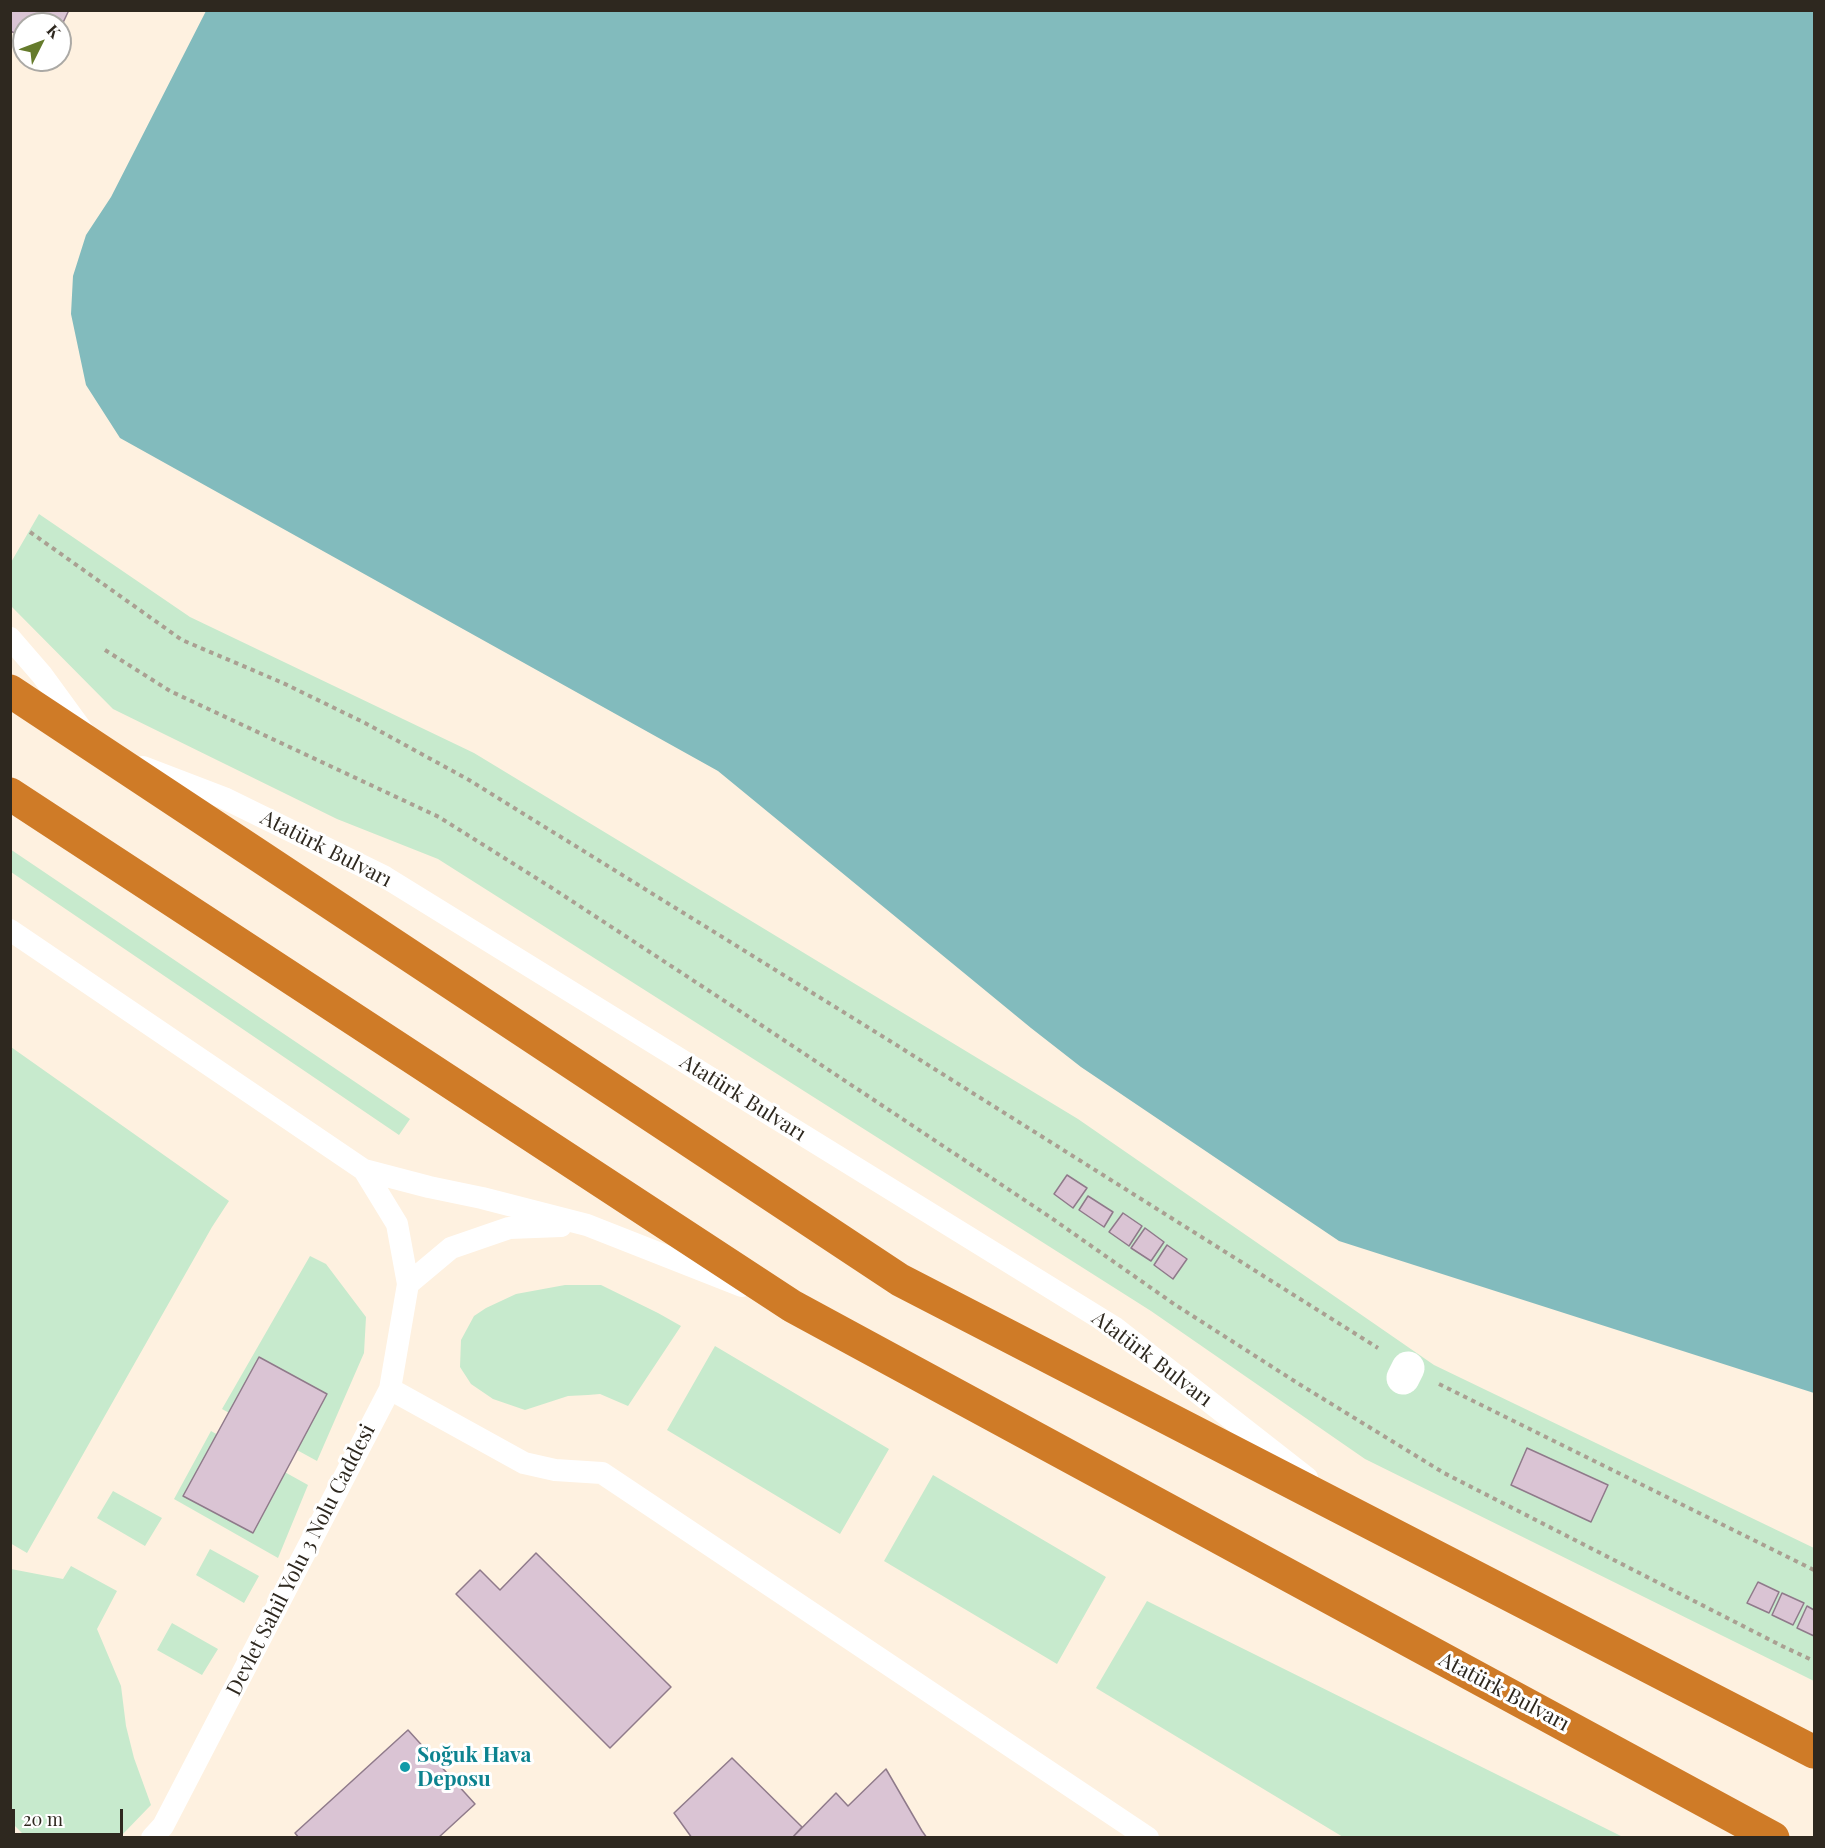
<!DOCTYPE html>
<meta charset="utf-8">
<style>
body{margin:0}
#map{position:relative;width:1825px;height:1848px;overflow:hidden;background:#fef1e0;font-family:"Playfair Display",serif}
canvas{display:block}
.frame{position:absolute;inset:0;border:12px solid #2e281f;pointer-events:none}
.north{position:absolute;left:12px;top:12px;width:60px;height:60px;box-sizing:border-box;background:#fff;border:2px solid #aba9a5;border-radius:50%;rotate:48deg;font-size:16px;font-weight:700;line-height:24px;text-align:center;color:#2e281f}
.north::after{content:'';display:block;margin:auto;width:21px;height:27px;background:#657b2c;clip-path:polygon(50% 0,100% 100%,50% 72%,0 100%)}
.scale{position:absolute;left:12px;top:1809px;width:111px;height:27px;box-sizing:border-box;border:3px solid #2e281f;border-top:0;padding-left:8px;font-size:18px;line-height:21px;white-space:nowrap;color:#2e281f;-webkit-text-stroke:4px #fff;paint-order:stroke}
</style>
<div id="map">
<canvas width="1825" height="1848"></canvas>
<div class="frame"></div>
<div class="north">K</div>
<div class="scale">20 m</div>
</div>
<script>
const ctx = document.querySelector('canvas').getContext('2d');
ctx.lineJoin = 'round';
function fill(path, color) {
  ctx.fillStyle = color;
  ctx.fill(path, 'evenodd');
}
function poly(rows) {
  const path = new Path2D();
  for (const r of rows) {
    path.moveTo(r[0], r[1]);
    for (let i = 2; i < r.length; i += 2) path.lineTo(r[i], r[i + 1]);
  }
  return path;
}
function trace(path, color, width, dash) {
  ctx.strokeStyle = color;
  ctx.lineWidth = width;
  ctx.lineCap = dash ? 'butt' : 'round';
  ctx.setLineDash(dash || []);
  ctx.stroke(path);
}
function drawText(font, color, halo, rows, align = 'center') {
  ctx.font = font + ' "Playfair Display",serif';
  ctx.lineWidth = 6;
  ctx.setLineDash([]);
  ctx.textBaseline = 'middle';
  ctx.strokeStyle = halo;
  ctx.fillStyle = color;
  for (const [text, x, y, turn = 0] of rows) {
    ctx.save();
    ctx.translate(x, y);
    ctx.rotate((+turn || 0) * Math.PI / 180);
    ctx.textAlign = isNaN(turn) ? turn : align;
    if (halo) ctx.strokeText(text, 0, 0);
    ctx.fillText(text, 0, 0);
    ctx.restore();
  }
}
fill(poly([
 [39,514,190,617,474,753,1078,1119,1434,1365,1814,1548,1814,1681,1365,1459,1151,1311,438,859,337,819,113,709,11,606,10,564],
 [10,849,410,1119,399,1135,11,872],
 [11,1047,229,1201,212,1227,27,1553,10,1543],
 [310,1256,326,1264,366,1317,364,1353,317,1461,222,1409],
 [565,1285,601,1285,658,1313,681,1326,628,1406,600,1394,588,1395,568,1396,525,1410,493,1399,471,1384,460,1367,461,1340,474,1316,486,1308,516,1294],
 [715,1346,889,1449,840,1534,667,1430],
 [211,1431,308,1485,278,1558,174,1499],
 [933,1475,1106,1577,1057,1664,884,1561],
 [113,1491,162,1518,145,1546,97,1518],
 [210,1549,259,1576,244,1603,196,1575],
 [71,1566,117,1591,97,1629,121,1686,126,1726,134,1758,151,1805,120,1837,26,1837,11,1822,11,1569,63,1579],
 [1147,1601,1623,1837,1343,1837,1096,1688],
 [172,1623,218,1649,202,1675,157,1650]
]), '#c7eacd');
fill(poly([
 [206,11,1814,11,1814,1393,1339,1241,1081,1067,1031,1028,718,771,120,438,86,385,71,314,73,276,86,235,111,197]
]), '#82bbbd');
const building = poly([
 [10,10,69,10,60,29,60,24,24,24,24,37,10,31,10,10],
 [1067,1175,1087,1188,1073,1208,1054,1194,1067,1175],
 [1088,1196,1113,1212,1104,1227,1079,1210,1088,1196],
 [1123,1213,1142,1226,1129,1246,1109,1232,1123,1213],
 [1145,1228,1164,1242,1151,1261,1131,1248,1145,1228],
 [1167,1245,1187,1259,1173,1279,1154,1265,1167,1245],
 [259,1357,327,1394,253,1533,183,1496,259,1357],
 [1527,1448,1608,1485,1591,1522,1511,1485,1527,1448],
 [536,1553,671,1687,610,1748,456,1594,480,1570,500,1590,536,1553],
 [1758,1582,1779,1592,1769,1613,1747,1603,1758,1582],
 [1782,1593,1804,1603,1793,1625,1772,1615,1782,1593],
 [1807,1606,1814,1610,1814,1636,1797,1628,1807,1606],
 [408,1730,475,1804,438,1838,299,1838,295,1833,408,1730],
 [732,1758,802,1827,792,1838,692,1838,674,1813,732,1758],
 [886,1769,922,1831,927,1838,792,1838,836,1793,848,1806,886,1769]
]);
fill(building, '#dac4d4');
trace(building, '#8f7a8a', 1.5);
trace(poly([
 [30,532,182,640,283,683,365,723,469,780,890,1041,1378,1348],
 [105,650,170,691,439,817,552,888,749,1017,1050,1217,1174,1304,1299,1384,1444,1473,1782,1646,1814,1661],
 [1439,1384,1814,1570]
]), '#aaa092', 4, [4.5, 4.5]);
trace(poly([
 [10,638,42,675,85,734],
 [143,767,224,798,385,877,1114,1327,1307,1478],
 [10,930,364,1170,429,1187,482,1198,587,1225,742,1286],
 [408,1284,451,1248,509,1228,561,1226],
 [390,1389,524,1463,555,1470,602,1473,1148,1838],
 [152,1838,163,1826,390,1389,408,1284,397,1224,364,1170]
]), '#fff', 22);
trace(poly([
 [1403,1378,1408,1368]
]), '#fff', 33);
trace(poly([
 [10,691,900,1280,1814,1752],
 [10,794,792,1306,1773,1838]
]), '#cf7b27', 33);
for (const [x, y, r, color] of [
 [405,1767,6,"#0f9aa8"]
]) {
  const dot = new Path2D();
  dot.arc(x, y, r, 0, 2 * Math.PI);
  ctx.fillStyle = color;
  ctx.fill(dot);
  trace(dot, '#fff', 2);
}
drawText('21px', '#2e281f', '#fff', [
 ["Atatürk Bulvarı",326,849,27],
 ["Atatürk Bulvarı",743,1098,32],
 ["Atatürk Bulvarı",1152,1359,37],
 ["Devlet Sahil Yolu 3 Nolu Caddesi",301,1560,-63],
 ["Atatürk Bulvarı",1504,1692,28]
]);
drawText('bold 21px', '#0d838f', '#fff', [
 ["Soğuk Hava",417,1755],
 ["Deposu",417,1779]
], 'left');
</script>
